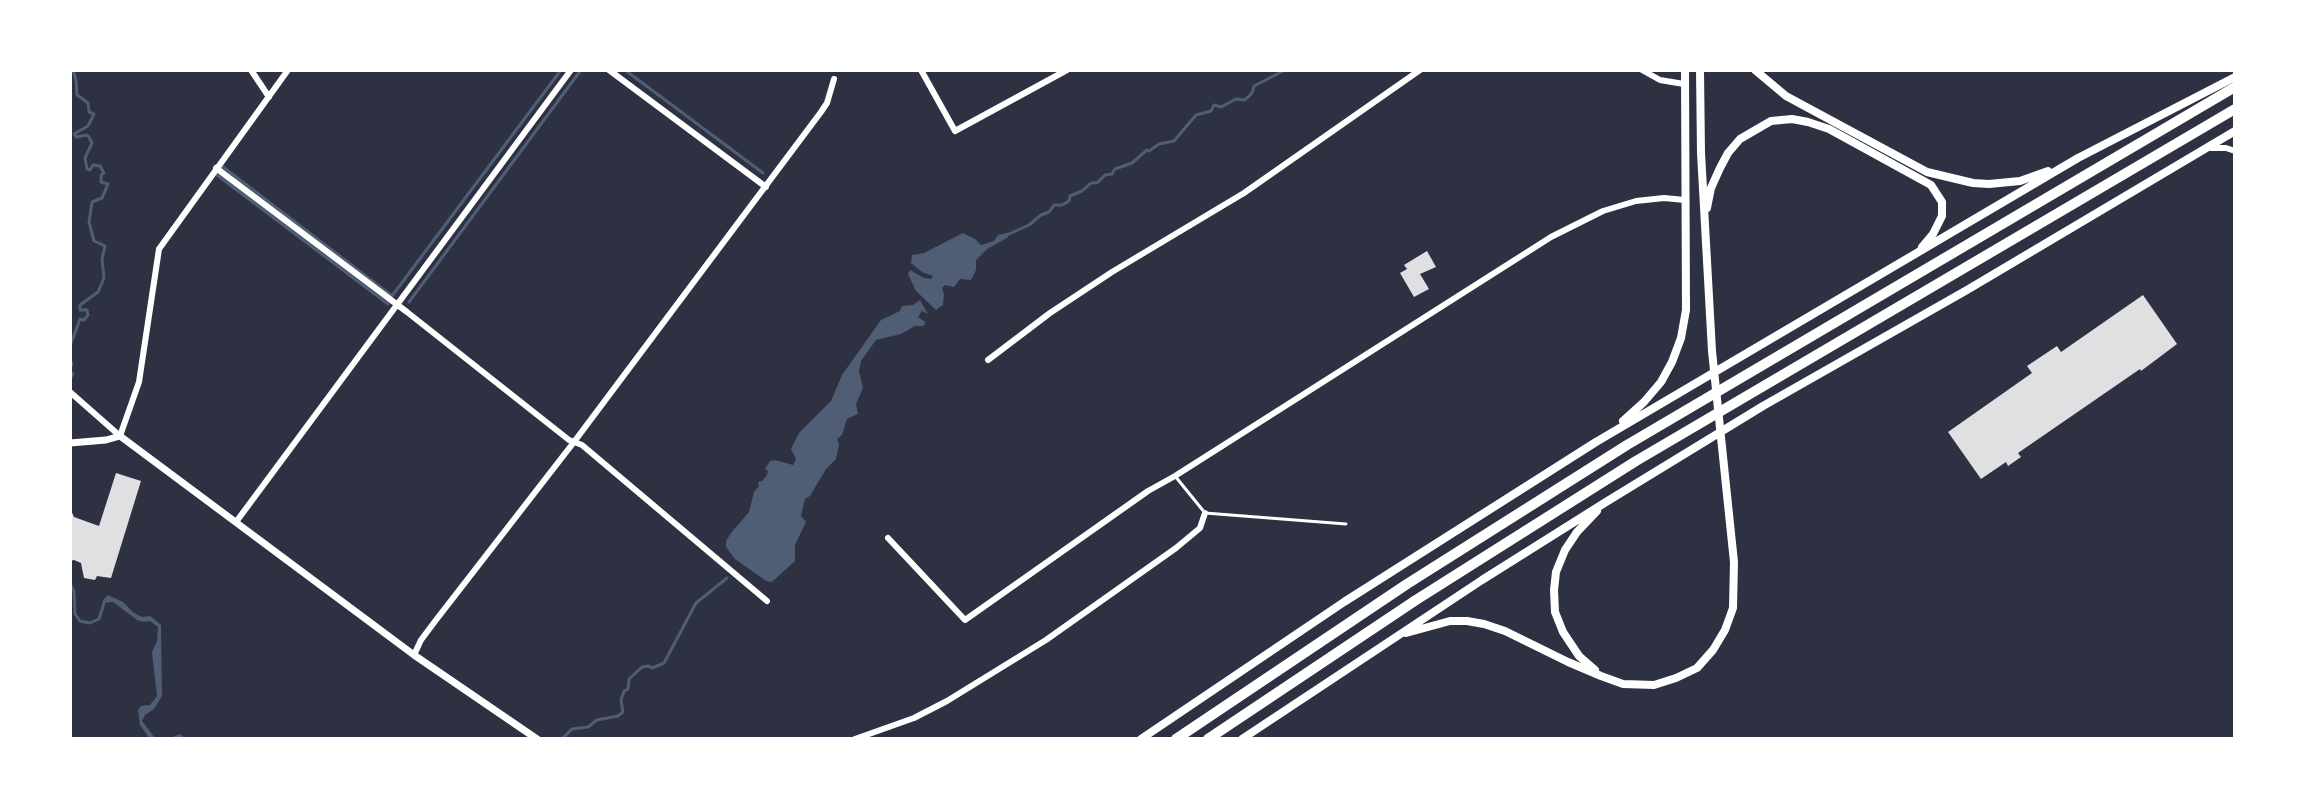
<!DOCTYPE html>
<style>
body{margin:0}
#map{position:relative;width:2305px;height:809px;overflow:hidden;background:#2d3142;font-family:Roboto,sans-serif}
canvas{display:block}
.frame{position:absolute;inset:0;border:72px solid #fff;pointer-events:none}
</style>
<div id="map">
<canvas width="2305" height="809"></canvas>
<div class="frame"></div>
</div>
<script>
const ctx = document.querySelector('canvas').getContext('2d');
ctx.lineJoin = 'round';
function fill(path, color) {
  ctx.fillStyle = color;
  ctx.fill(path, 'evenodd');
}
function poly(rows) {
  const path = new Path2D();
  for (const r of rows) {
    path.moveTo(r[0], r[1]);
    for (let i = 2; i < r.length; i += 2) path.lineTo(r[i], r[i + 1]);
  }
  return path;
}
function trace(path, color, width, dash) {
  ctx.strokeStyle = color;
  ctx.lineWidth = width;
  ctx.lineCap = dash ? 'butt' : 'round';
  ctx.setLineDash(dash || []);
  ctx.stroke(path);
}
fill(poly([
 [1011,232,1007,238,987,249,976,260,976,270,971,280,960,279,954,287,945,285,942,288,944,294,943,305,936,310,916,291,908,274,910,270,924,278,931,279,933,276,922,272,911,263,912,255,924,253,963,233,975,239,981,245,994,241,998,235],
 [920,300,928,314,922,311,918,317,925,322,924,326,915,326,901,334,876,340,861,361,859,371,863,388,856,404,858,414,847,419,842,435,837,439,839,445,836,459,826,469,810,496,805,499,801,516,806,522,795,545,795,561,772,582,766,581,735,559,726,547,726,541,731,533,749,512,754,492,759,486,758,482,762,481,767,475,768,471,765,469,770,461,775,460,793,465,796,459,791,449,799,433,831,401,842,375,881,320,900,311,902,306,913,305],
 [108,595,123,602,134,613,142,617,150,616,161,625,162,696,154,709,145,715,142,721,155,738,170,738,180,734,186,739,150,739,140,725,138,710,141,706,150,705,157,696,152,652,157,641,158,627,150,621,144,622,137,620,113,602,104,603,105,598]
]), '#4f5d75');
trace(poly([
 [625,70,763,173],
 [223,167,392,296],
 [217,175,388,304],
 [1009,234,1029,225,1041,215,1049,212,1054,205,1062,205,1069,201,1070,196,1082,191,1091,183,1097,183,1105,175,1112,174,1115,169,1132,163,1147,150,1149,151,1159,144,1174,141,1196,115,1211,111,1214,105,1221,107,1236,99,1245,100,1252,93,1254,86,1285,70],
 [392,296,561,70],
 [409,302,581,70],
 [70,346,80,319,84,320,88,315,87,310,80,310,80,305,98,292,104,278,102,259,105,246,94,241,89,222,92,202,102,198,108,184,101,182,101,175,104,173,100,166,93,165,90,170,87,169,85,158,92,143,89,137,87,135,76,137,74,134,88,126,94,114,89,112,88,103,77,95,76,80,73,70],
 [70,359,72,364,70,369],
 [70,371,73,374,70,379],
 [70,398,71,397],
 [70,584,74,591,75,614,80,621,90,623,99,619,105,600],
 [562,739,572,729,588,727,597,720,618,716,623,712,621,700,624,691,628,689,629,679,642,667,649,666,652,668,664,663,696,603,727,578]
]), '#4f5d75', 3);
fill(poly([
 [1427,251,1436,267,1420,274,1429,289,1414,297,1400,273,1407,269,1404,265],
 [2143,295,2177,344,2141,371,2140,369,2018,453,2021,457,2008,466,2006,462,1981,479,1948,432,2032,373,2027,366,2057,346,2061,352],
 [116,473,141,481,111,578,97,576,95,580,84,578,81,563,74,560,70,561,70,508,74,517,99,526]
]), '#e0e0e3');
trace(poly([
 [1175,476,1205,513,1346,524],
 [70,738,71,739]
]), '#fff', 3);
trace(poly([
 [251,70,269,97],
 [609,70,766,187],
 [921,70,955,131,1067,70],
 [1642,70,1660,80,1684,84],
 [2211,148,2226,148,2235,151],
 [216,168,407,312,569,440,582,445,767,601],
 [988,360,1050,313,1112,272,1244,193,1420,70],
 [70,392,120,436,139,382,159,249,288,70],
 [236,522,571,70],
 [888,538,965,620,1148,491,1175,476,1551,237,1603,211,1636,201,1664,198,1685,200],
 [414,655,421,640,436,620,574,442,821,112,827,103,834,79],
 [855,739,914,718,947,701,1046,640,1176,548,1200,528,1205,513]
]), '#fff', 6);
trace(poly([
 [70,443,106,440,120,436,414,655,537,739]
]), '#fff', 7);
trace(poly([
 [1755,70,1786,96,1927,172,1973,183,1989,184,2020,181,2048,171],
 [1707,208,1711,188,1720,168,1728,153,1740,139,1771,121,1792,119,1808,122,1829,129,1931,185,1942,202,1942,216,1933,234,1922,247],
 [1623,421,1644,402,1661,382,1672,362,1681,338,1686,310,1685,70],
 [1406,633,1450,621,1467,621,1484,624,1505,631,1568,662,1601,676,1623,684,1654,685,1676,678,1697,668,1713,650,1725,630,1733,608,1734,562,1712,351,1701,153,1700,70],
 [1595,670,1579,656,1563,632,1555,612,1554,590,1556,572,1565,550,1577,532,1597,511],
 [1141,739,1344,602,1596,442,2078,158,2235,77],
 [1242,739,1482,580,1606,502,1763,406,1967,290,2235,131]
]), '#fff', 8);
trace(poly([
 [1176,739,1407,584,1627,445,2235,87],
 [1208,739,1416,600,1636,461,2235,109]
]), '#fff', 10);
</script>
